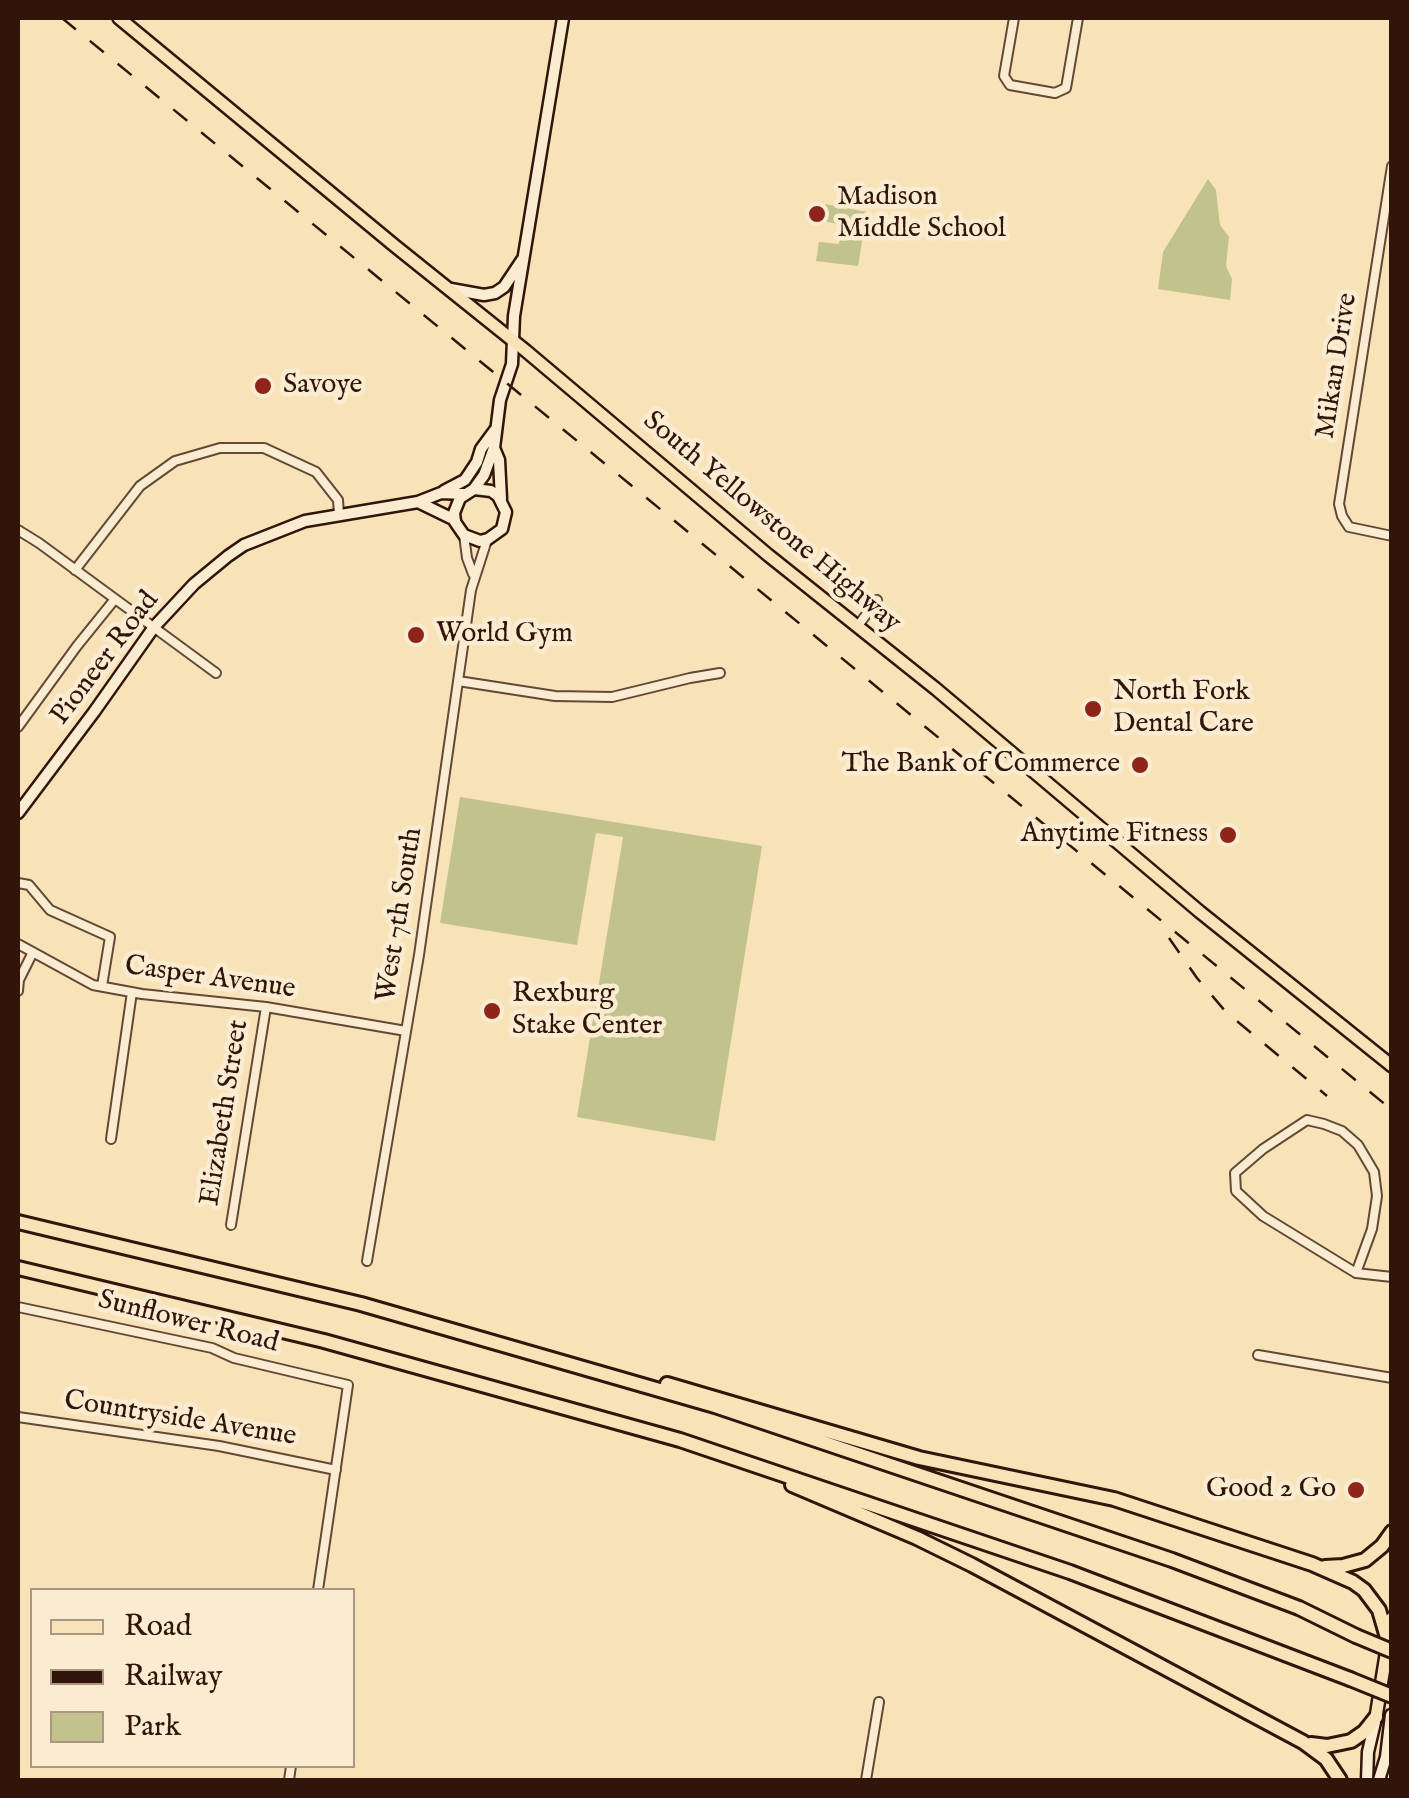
<!DOCTYPE html>
<style>
body{margin:0}
#map{position:relative;width:1409px;height:1798px;overflow:hidden;background:#f8e2b8;font-family:"IM FELL English",serif}
canvas{display:block}
.frame{position:absolute;inset:0;border:20px solid #31150b;pointer-events:none}
.legend{position:absolute;left:30px;top:1588px;width:325px;height:180px;box-sizing:border-box;background:#faecd1;border:2px solid #aa9682;margin:0;padding:12px 18px;list-style:none;font-size:30px;color:#31150b}
.legend li{display:flex;align-items:center;gap:20px;height:50px}
.legend b{width:50px;border:2px solid #aa9682}
</style>
<div id="map">
<canvas width="1409" height="1798"></canvas>
<div class="frame"></div>
<ul class="legend">
<li><b style="height:12px;background:#f8e2b8"></b>Road</li>
<li><b style="height:12px;background:#31150b"></b>Railway</li>
<li><b style="height:28px;background:#c2c28c"></b>Park</li>
</ul>
</div>
<script>
const ctx = document.querySelector('canvas').getContext('2d');
ctx.lineJoin = 'round';
function fill(path, color) {
  ctx.fillStyle = color;
  ctx.fill(path, 'evenodd');
}
function poly(rows) {
  const path = new Path2D();
  for (const r of rows) {
    path.moveTo(r[0], r[1]);
    for (let i = 2; i < r.length; i += 2) path.lineTo(r[i], r[i + 1]);
  }
  return path;
}
function trace(path, color, width, dash) {
  ctx.strokeStyle = color;
  ctx.lineWidth = width;
  ctx.lineCap = dash ? 'butt' : 'round';
  ctx.setLineDash(dash || []);
  ctx.stroke(path);
}
function drawText(font, color, halo, rows, align = 'center') {
  ctx.font = font + ' "IM FELL English",serif';
  ctx.lineWidth = 9;
  ctx.setLineDash([]);
  ctx.textBaseline = 'middle';
  ctx.strokeStyle = halo;
  ctx.fillStyle = color;
  for (const [text, x, y, turn = 0] of rows) {
    ctx.save();
    ctx.translate(x, y);
    ctx.rotate((+turn || 0) * Math.PI / 180);
    ctx.textAlign = isNaN(turn) ? turn : align;
    if (halo) ctx.strokeText(text, 0, 0);
    ctx.fillText(text, 0, 0);
    ctx.restore();
  }
}
fill(poly([
 [1208,179,1216,190,1220,225,1229,237,1226,266,1232,279,1230,300,1158,289,1163,252],
 [825,204,867,212,858,266,816,261,819,242,839,244,843,225,823,221],
 [460,797,762,846,715,1141,577,1117,623,837,596,833,577,945,440,923]
]), '#c2c28c');
const street = poly([
 [1014,18,1004,76,1010,85,1055,93,1066,88,1078,18],
 [1392,166,1339,504,1342,516,1349,527,1392,536],
 [18,530,39,543,216,673],
 [464,535,467,558,473,574],
 [75,570,140,486,175,461,220,448,264,448,316,472,338,500,339,514],
 [857,627,877,600],
 [458,681,555,696,612,697,690,678,720,673],
 [18,727,77,646,115,599],
 [18,883,29,885,50,910,110,937,102,986],
 [18,944,93,985,142,994,266,1007,406,1031],
 [18,991,19,980,33,952],
 [111,1139,132,992],
 [231,1225,266,1007],
 [367,1261,419,955,471,590,487,540],
 [1356,1273,1372,1229,1377,1196,1374,1172,1358,1145,1342,1131,1324,1124,1307,1120,1263,1149,1235,1173,1236,1191,1263,1216,1356,1273,1392,1277],
 [18,1307,212,1348,234,1358,348,1385,318,1590],
 [1258,1355,1392,1378],
 [18,1417,219,1446,336,1470],
 [289,1780,291,1766],
 [866,1780,879,1702]
]);
const secondary = poly([
 [451,289,484,295,495,293,504,287,522,260],
 [494,448,499,460,501,499],
 [474,489,491,491,498,496,506,512,502,529,488,539,480,541,464,535,455,522,454,513,460,498,474,489,484,475,494,448,500,400,512,364,514,316,563,18],
 [444,491,465,480,477,462,481,449,495,430],
 [418,502,455,520],
 [18,813,94,712,154,627,194,584,228,556,244,545,305,521,418,502,441,493,464,494],
 [1367,1780,1368,1752,1375,1722],
 [1379,1780,1386,1757,1391,1715]
]);
const primary = poly([
 [119,18,395,246,526,351,768,555,936,689,1200,912,1392,1066],
 [1376,1717,1392,1618]
]);
const highway = poly([
 [18,1222,361,1304,715,1406,1172,1560,1299,1608,1356,1636],
 [18,1268,324,1341,680,1440,1070,1572,1350,1679],
 [667,1384,919,1458,1114,1499,1312,1564,1353,1582,1364,1590,1379,1610,1388,1641],
 [792,1485,917,1538,972,1565,1303,1742,1326,1759,1340,1780],
 [1325,1567,1343,1566,1365,1560,1382,1546,1392,1532],
 [1392,1719,1392,1723],
 [1311,1744,1327,1746,1351,1741,1364,1732,1376,1717]
]);
trace(street, '#634836', 12);
trace(secondary, '#31150b', 15);
trace(primary, '#31150b', 16);
trace(highway, '#31150b', 18);
trace(street, '#faecd1', 8);
trace(secondary, '#faecd1', 10);
trace(primary, '#f8e2b8', 11);
trace(highway, '#f8e2b8', 12);
trace(poly([
 [62,18,1392,1110],
 [1169,938,1197,978,1226,1012,1327,1096]
]), '#31150b', 2.5, [18, 18]);
const highwayBridge = poly([
 [1356,1636,1392,1651],
 [1350,1679,1392,1696]
]);
trace(highwayBridge, '#31150b', 18, []);
trace(highwayBridge, '#f8e2b8', 12);
for (const [x, y, r, color] of [
 [817,214,10,"#8f2418"],
 [263,386,10,"#8f2418"],
 [416,635,10,"#8f2418"],
 [1093,709,10,"#8f2418"],
 [1140,765,10,"#8f2418"],
 [1228,835,10,"#8f2418"],
 [492,1011,10,"#8f2418"],
 [1356,1490,10,"#8f2418"]
]) {
  const dot = new Path2D();
  dot.arc(x, y, r, 0, 2 * Math.PI);
  ctx.fillStyle = color;
  ctx.fill(dot);
  trace(dot, '#faecd1', 4);
}
drawText('28px', '#31150b', '#faecd1', [
 ["Madison",837,198],
 ["Middle School",837,230],
 ["Savoye",283,386],
 ["World Gym",436,635],
 ["North Fork",1113,693],
 ["Dental Care",1113,725],
 ["The Bank of Commerce",1120,765,"right"],
 ["Anytime Fitness",1208,835,"right"],
 ["Rexburg",512,995],
 ["Stake Center",512,1027],
 ["Good 2 Go",1336,1490,"right"]
], 'left');
drawText('28px', '#31150b', '#faecd1', [
 ["Mikan Drive",1338,366,-81],
 ["South Yellowstone Highway",771,523,40],
 ["Pioneer Road",106,659,-53],
 ["West 7th South",401,915,-81],
 ["Casper Avenue",210,979,8],
 ["Elizabeth Street",226,1113,-81],
 ["Sunflower Road",188,1323,14],
 ["Countryside Avenue",180,1420,9]
]);
</script>
